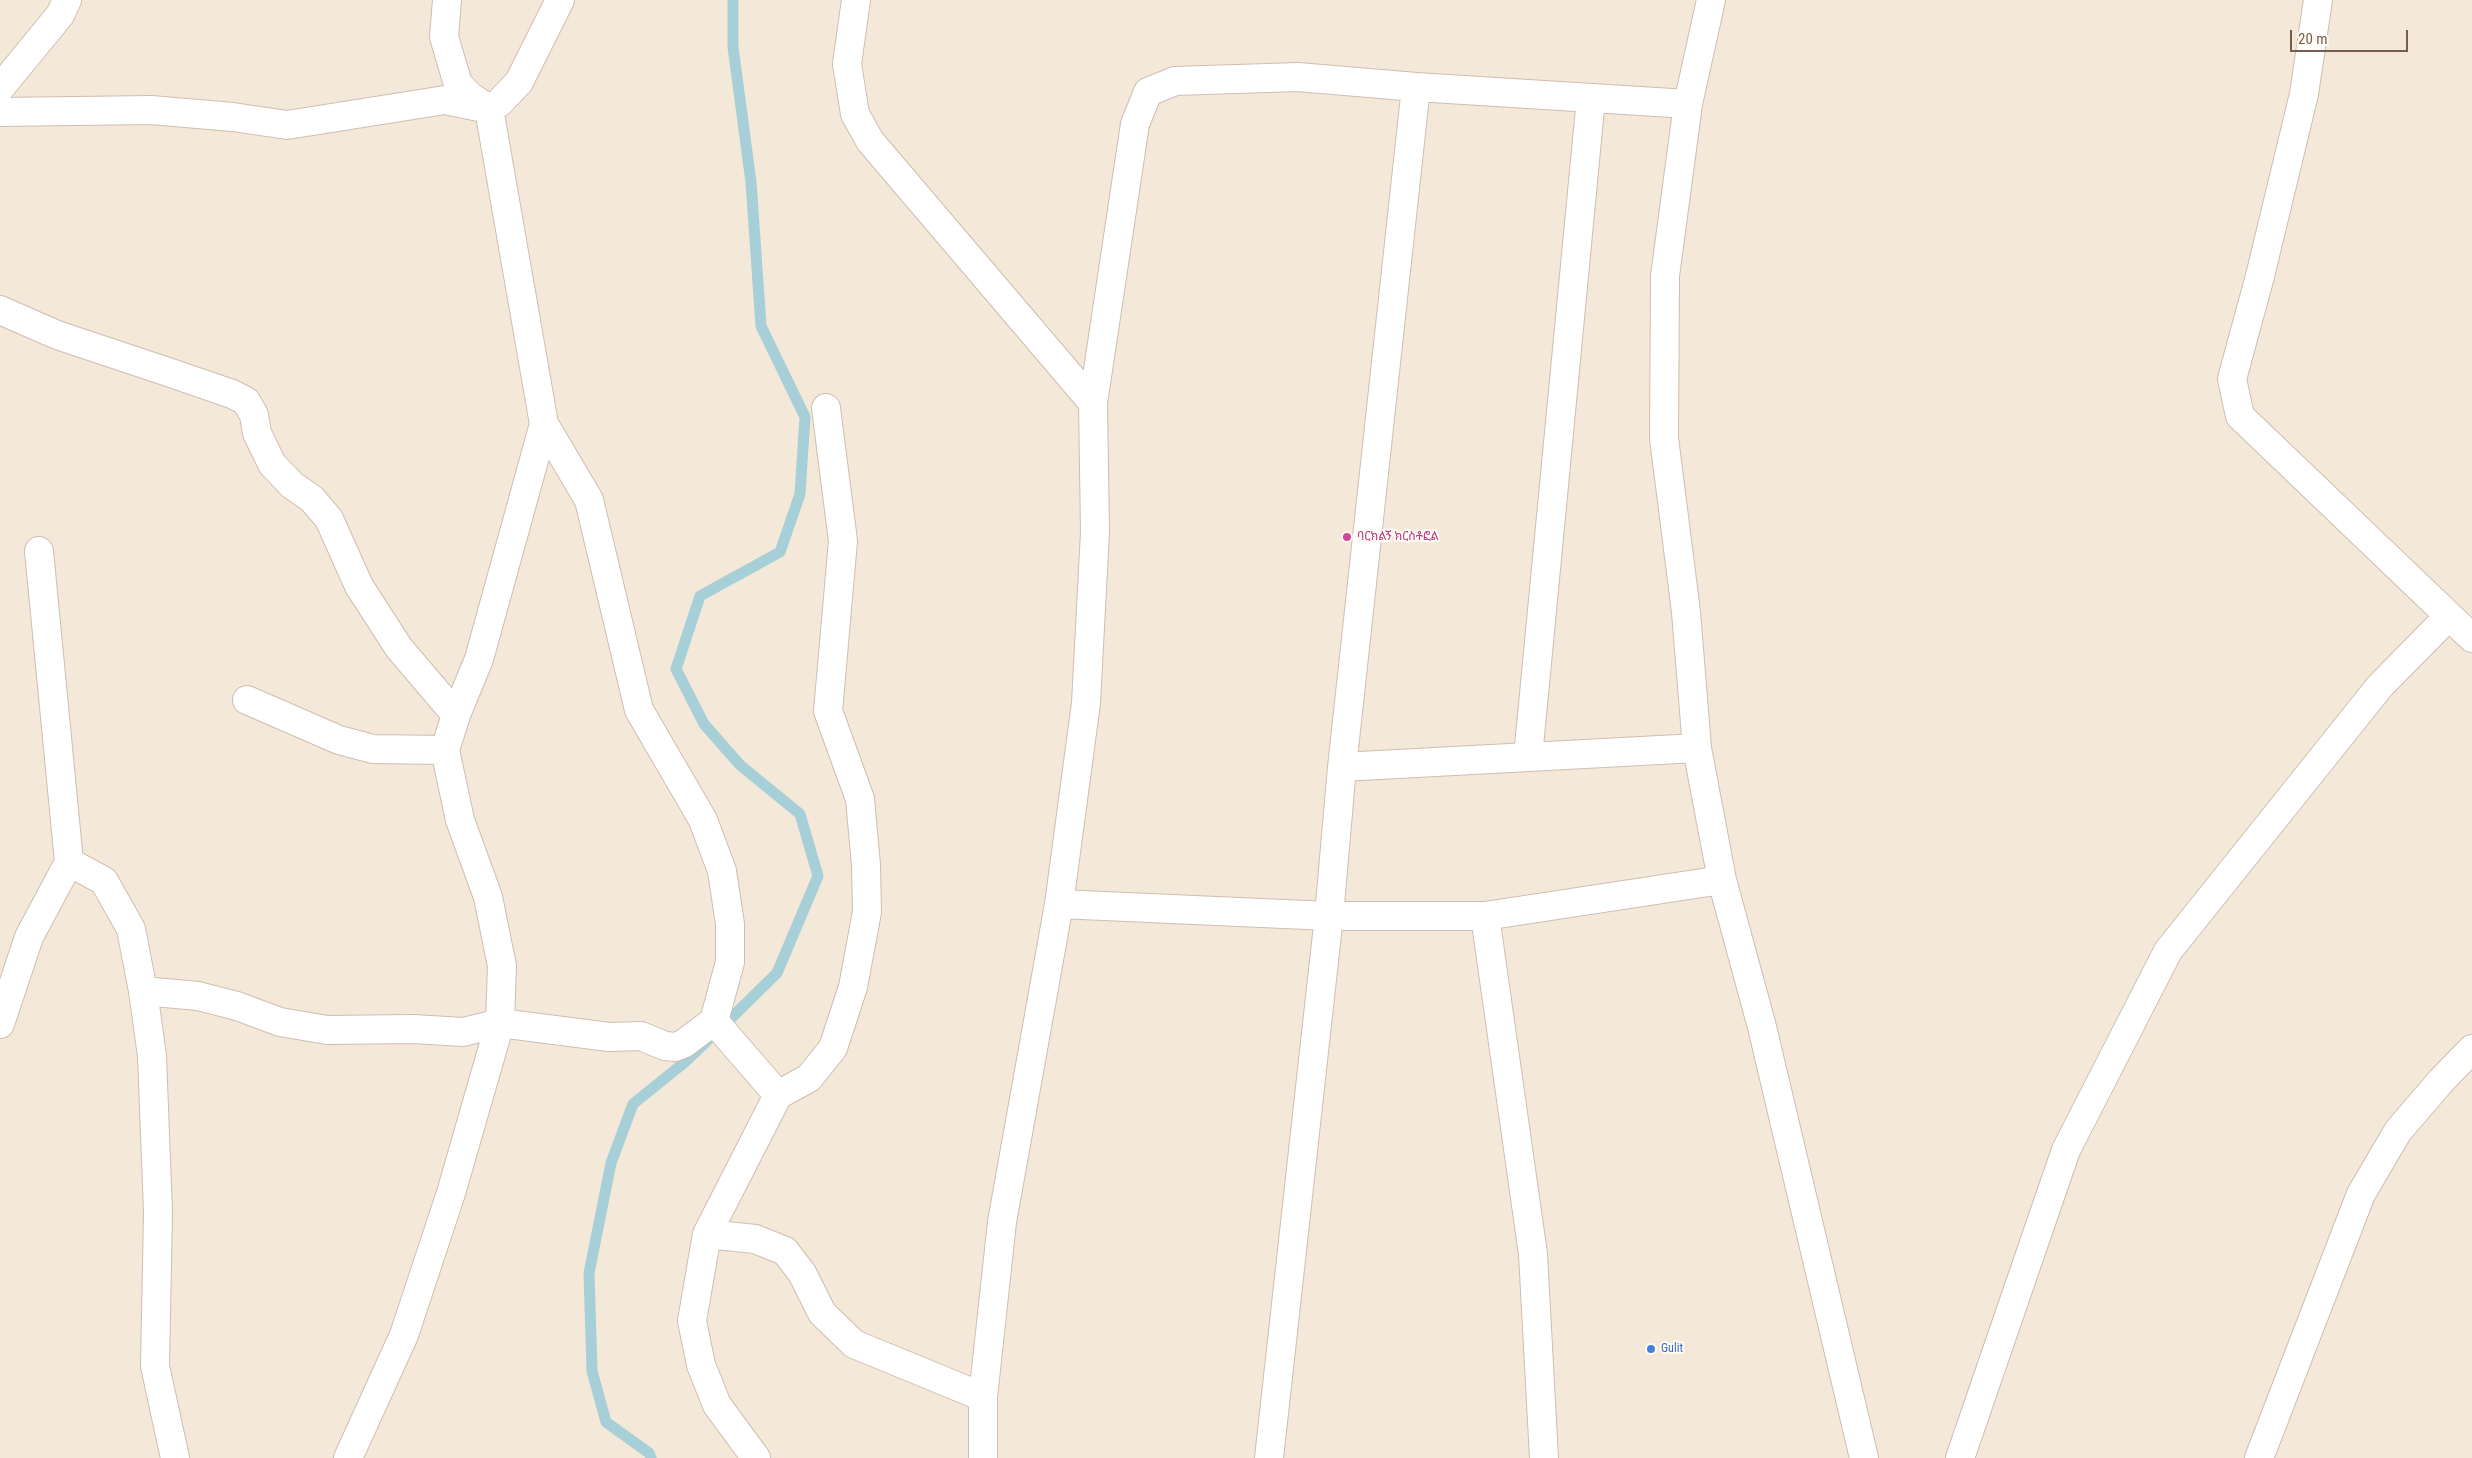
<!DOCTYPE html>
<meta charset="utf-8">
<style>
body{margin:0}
#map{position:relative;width:2472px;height:1458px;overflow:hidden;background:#fcf6eb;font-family:"Roboto Condensed",sans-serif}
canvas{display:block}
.scale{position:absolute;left:2290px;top:30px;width:118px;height:22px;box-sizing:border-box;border:2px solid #775d4e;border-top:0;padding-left:6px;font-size:15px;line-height:18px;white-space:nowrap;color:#775d4e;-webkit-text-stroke:4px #fffaf2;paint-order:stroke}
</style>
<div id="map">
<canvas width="2472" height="1458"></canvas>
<div class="scale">20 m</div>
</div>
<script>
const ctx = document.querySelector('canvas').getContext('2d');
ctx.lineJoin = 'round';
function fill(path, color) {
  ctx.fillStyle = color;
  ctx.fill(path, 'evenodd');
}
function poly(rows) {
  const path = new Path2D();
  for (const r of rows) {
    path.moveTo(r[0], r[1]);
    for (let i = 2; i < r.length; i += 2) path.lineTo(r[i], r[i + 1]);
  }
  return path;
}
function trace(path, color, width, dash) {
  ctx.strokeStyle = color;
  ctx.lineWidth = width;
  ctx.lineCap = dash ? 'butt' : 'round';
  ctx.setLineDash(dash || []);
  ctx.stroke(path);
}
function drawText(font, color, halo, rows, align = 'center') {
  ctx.font = font + ' "Roboto Condensed","Noto Sans Ethiopic",sans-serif';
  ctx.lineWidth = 4;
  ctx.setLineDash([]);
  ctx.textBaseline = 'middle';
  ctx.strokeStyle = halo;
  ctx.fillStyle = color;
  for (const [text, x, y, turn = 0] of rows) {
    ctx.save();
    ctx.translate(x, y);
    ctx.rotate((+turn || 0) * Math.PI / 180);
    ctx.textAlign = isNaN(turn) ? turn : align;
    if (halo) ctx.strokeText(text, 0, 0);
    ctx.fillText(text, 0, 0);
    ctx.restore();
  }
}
fill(poly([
 [0,0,2472,0,2472,1458,0,1458]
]), '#f4e8d9');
trace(poly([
 [720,1029,777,973,818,876,800,814,740,765,704,724,676,669,700,596,780,552,800,494,805,417,761,326,751,182,733,47,733,0],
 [651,1458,649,1453,606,1422,592,1371,589,1273,611,1163,633,1104,685,1062,708,1040]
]), '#a6cfd8', 11);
const minor = poly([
 [856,0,847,64,855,114,870,141,1093,403],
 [1711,0,1688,104,1665,276,1664,438,1686,612,1697,748,1722,880,1762,1027,1864,1458],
 [2318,0,2304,94,2260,276,2232,379,2240,416,2472,638],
 [1416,87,1688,104],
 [0,88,60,15,67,0],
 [0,112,151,110,233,117,287,125,445,100,489,109,499,103,519,82,560,0],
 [0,310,57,335,171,373,232,394,246,401,254,415,257,433,272,464,292,485,312,499,329,519,359,586,399,648,456,715],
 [247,700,339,740,373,749,445,750],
 [1528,757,1591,98],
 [1342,767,1697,748],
 [69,862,104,881,131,929,143,991,152,1056,158,1212,155,1366,175,1458],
 [1059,904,1329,916,1485,916,1533,1254,1544,1458],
 [1485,916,1722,880],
 [143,991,198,996,237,1006,280,1022,327,1030,413,1029,463,1032,500,1023,609,1037,641,1036,665,1046,675,1047,683,1044,714,1021,730,962,730,924,722,871,703,820,639,710,589,500,544,424],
 [714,1021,778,1095,707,1234,692,1321,701,1365,717,1405,756,1458],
 [0,1024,29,937,69,862,39,551],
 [778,1095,809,1078,833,1048,853,987,867,912,866,865,860,799,828,711,843,541,826,408],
 [707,1234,755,1239,785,1251,802,1273,822,1313,854,1344,983,1397],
 [348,1458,404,1335,451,1193,500,1023,502,966,488,897,460,820,445,750,456,715,479,659,544,424,489,109,471,97,458,84,444,37,447,0],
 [983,1458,983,1397,1002,1222,1059,904,1086,703,1095,532,1093,403,1135,124,1148,92,1175,81,1298,77,1416,87,1342,767,1329,916,1269,1458],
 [1960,1458,2066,1150,2168,951,2380,686,2449,616],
 [2259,1458,2361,1194,2398,1131,2441,1081,2472,1049]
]);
trace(minor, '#cfbeb0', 30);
trace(minor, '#fff', 28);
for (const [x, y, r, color] of [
 [1347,537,5,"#d1479c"],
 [1651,1349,5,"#3f7fe0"]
]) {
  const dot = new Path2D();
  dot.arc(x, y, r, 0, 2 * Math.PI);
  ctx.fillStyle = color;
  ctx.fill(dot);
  trace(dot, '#fffaf2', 2);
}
drawText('12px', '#b23c85', '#fffaf2', [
 ["ባርክልኝ ክርስቶፎል",1357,537]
], 'left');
drawText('12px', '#366cbe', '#fffaf2', [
 ["Gulit",1661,1349]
], 'left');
</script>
